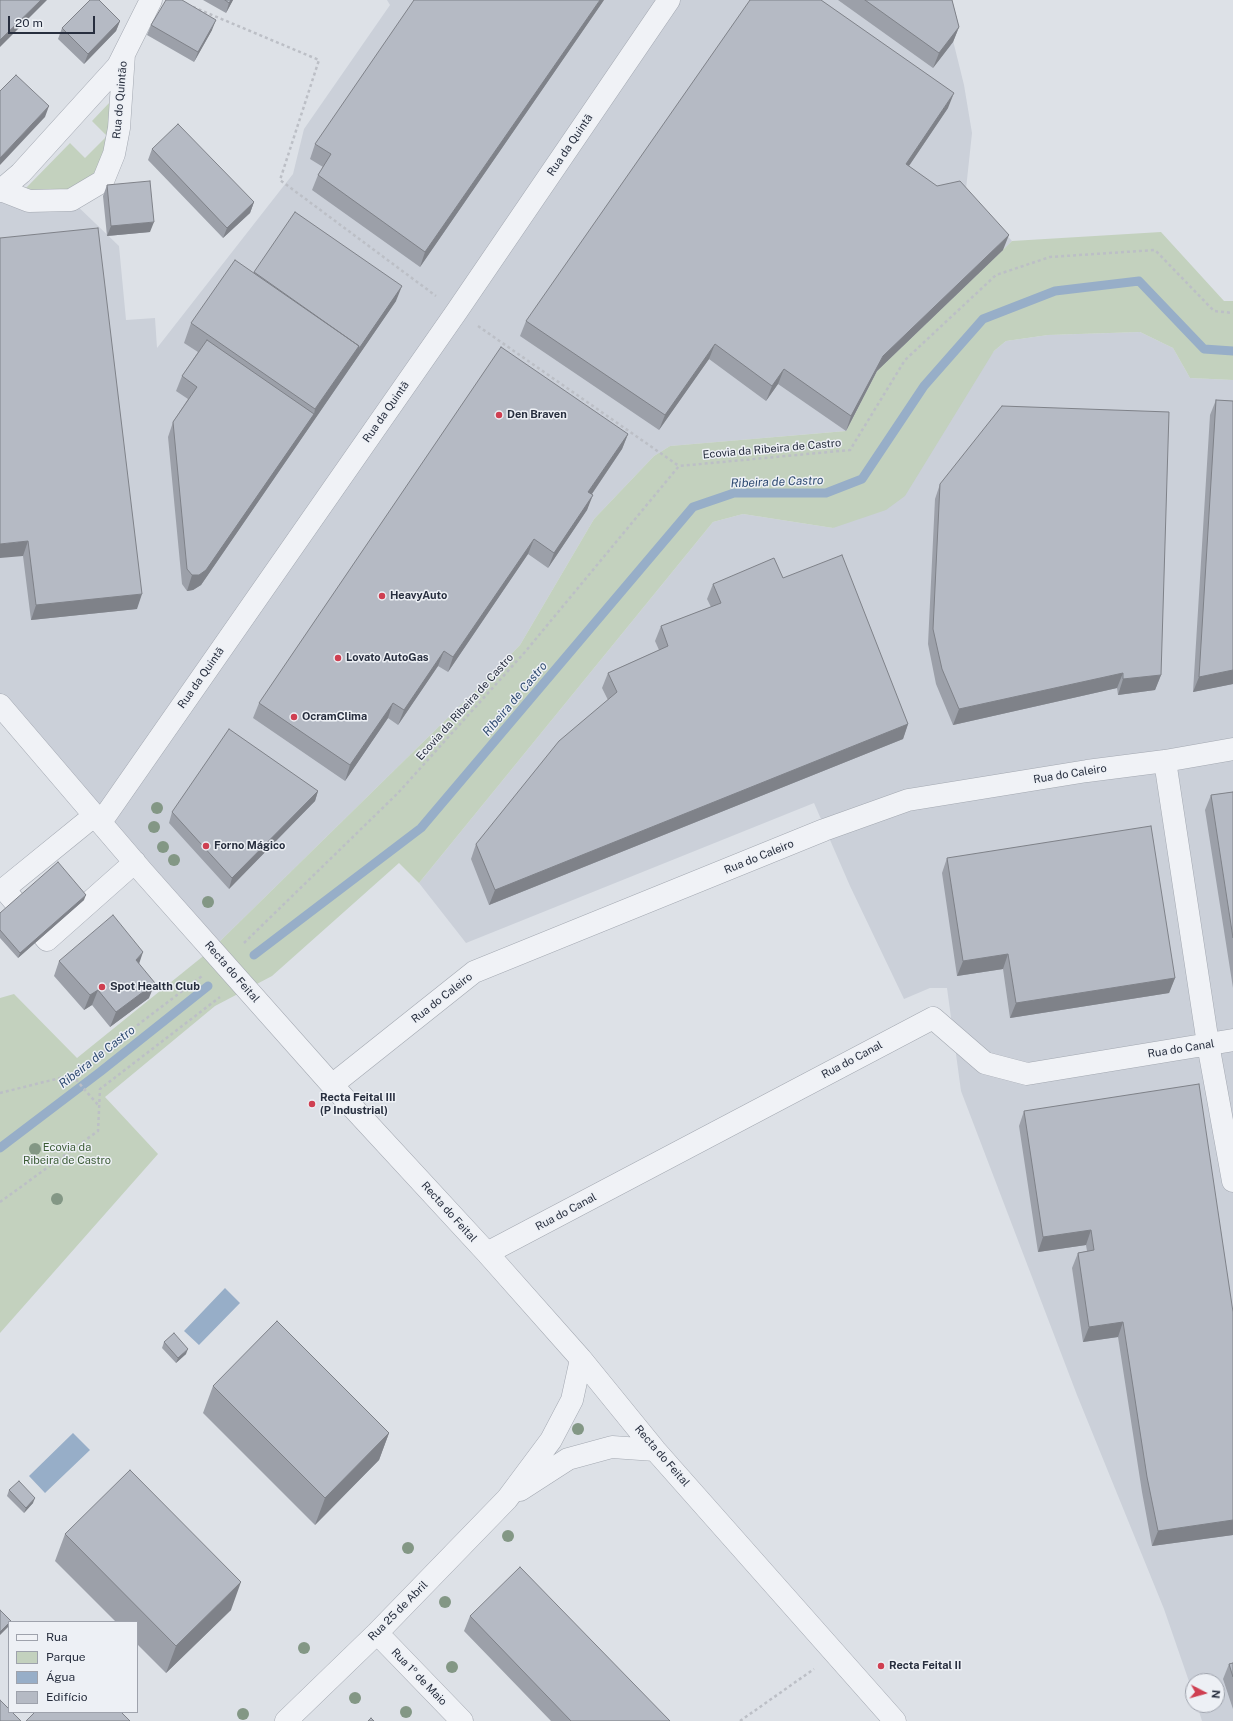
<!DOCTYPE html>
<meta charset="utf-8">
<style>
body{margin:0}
#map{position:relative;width:1233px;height:1721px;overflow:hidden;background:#dde1e7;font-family:"Public Sans",sans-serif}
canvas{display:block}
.legend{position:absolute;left:8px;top:1621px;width:130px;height:92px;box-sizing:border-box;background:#edf0f5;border:1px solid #9ea2ac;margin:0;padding:5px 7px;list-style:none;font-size:12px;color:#272e3e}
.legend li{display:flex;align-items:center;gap:8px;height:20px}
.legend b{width:20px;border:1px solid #9ea2ac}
.north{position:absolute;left:1185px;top:1673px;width:40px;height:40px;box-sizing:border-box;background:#edf0f5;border:1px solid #9ea2ac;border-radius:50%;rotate:96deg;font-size:11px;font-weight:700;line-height:16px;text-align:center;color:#272e3e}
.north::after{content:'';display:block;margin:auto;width:14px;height:18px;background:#cf3f51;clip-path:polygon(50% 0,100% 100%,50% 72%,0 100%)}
.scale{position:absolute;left:8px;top:16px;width:87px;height:18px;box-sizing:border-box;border:2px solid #272e3e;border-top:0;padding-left:5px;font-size:12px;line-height:14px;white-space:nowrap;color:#272e3e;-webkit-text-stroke:3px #edf0f5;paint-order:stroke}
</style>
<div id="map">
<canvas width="1233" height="1721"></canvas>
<ul class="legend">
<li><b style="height:5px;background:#f0f2f6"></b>Rua</li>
<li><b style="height:11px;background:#c3d1be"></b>Parque</li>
<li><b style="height:11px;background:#97aec8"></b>Água</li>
<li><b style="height:11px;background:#b5bac4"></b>Edifício</li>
</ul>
<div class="north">N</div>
<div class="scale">20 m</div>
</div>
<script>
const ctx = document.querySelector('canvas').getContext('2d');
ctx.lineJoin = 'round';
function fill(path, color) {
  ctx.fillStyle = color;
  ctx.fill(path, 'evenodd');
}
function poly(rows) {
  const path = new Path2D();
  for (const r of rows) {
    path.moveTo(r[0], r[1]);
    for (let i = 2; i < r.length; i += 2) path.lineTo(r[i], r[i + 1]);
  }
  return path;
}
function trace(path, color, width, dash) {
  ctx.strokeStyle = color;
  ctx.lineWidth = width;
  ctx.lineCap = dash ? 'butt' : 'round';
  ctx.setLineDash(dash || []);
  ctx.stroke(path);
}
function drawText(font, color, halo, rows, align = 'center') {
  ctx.font = font + ' "Public Sans",sans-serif';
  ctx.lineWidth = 3;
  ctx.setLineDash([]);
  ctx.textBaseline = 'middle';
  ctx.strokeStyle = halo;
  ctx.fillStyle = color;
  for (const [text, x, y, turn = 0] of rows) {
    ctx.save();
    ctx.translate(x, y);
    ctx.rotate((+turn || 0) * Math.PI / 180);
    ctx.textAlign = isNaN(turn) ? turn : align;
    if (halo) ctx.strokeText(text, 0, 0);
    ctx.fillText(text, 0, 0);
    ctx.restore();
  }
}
fill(poly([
 [387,0,943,0,964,85,972,133,966,189,1012,241,877,371,846,431,670,446,654,456,594,519,520,645,470,696,212,949,0,705,0,191,71,200,119,246,126,320,155,318,157,348,293,174,304,129,390,5],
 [1140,332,1173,348,1190,378,1233,380,1233,1721,1202,1721,1197,1705,1217,1705,1217,1681,1193,1681,1193,1693,1164,1609,1077,1395,961,1091,947,988,930,988,904,999,850,886,814,803,466,943,419,883,713,522,743,514,833,528,994,351,1006,341,1048,335]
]), '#cbd0d9');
fill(poly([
 [110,102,107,145,97,171,80,187,60,192,35,191,26,188,70,143,85,158,107,136,92,121],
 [1161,232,1224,301,1233,301,1233,380,1190,378,1173,348,1140,332,1048,335,1006,341,994,351,905,496,886,510,833,528,743,514,713,522,419,883,399,863,272,976,215,1006,105,1097,158,1154,0,1333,0,998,14,994,77,1058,212,949,470,696,520,645,594,519,654,456,670,446,846,431,877,371,1012,241]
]), '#c3d1be');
fill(poly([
 [225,1288,240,1303,199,1345,184,1331],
 [73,1433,90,1450,45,1493,29,1476]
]), '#97aec8');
trace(poly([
 [254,955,421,828,693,507,734,493,826,493,862,479,924,386,983,319,1055,291,1139,281,1204,349,1233,351],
 [0,1148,100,1072,208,986]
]), '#97aec8', 9);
const minor = poly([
 [1,190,29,201,71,200,103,181,114,154,119,128,124,54],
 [0,191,21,173,118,66,151,0],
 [0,705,142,871,332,1085,487,1253,581,1359,655,1450,895,1721],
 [1165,761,1208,1044,1233,1181],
 [95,815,4,889,47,940,135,862],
 [101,822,457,311,669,0],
 [332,1085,474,972,824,830,908,800,1087,771,1165,761,1233,749],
 [487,1253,933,1018,985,1063,1027,1074,1233,1040],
 [520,1490,568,1459,612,1447,655,1450],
 [377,1633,462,1721],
 [286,1721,377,1633,507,1499,551,1440,572,1400,581,1359]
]);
trace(minor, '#a3a8b1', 23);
trace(poly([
 [193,7,319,60,280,180,436,296],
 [478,326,679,466],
 [244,943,398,793,525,652,679,466,850,450,905,360,996,275,1050,257,1155,250,1214,311,1233,313],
 [72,1075,99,1106],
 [0,1093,72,1075,202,976],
 [0,1202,98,1131,100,1089,220,997],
 [740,1721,814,1669]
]), '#bcbfc6', 2.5, [3, 3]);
trace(minor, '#f0f2f6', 22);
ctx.fillStyle = '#839785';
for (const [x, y] of [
 [157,808],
 [154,827],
 [163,847],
 [174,860],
 [208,902],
 [35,1149],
 [57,1199],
 [578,1429],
 [508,1536],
 [408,1548],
 [445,1602],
 [304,1648],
 [452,1667],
 [355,1698],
 [406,1712],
 [243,1714]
]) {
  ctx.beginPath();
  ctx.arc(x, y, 6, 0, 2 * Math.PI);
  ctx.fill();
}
fill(poly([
 [203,0,233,0,226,13],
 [604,0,420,267,312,190,318,175,323,167,310,159,315,144],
 [838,0,952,0,959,27,953,42,933,68],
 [120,21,116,31,84,64,58,39,62,28],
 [151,25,212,30,194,62,147,35],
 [948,108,909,166,1003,250,877,371,846,431,778,384,766,401,709,359,659,430,520,336,526,321],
 [152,149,254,202,250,213,223,238,148,160],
 [107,185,150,232,107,236,103,196],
 [0,238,137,609,31,620,23,556],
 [254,272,396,301,201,585,193,590,187,591,182,584,168,437,173,422,188,399,176,391,182,376,198,352,184,343,191,323],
 [1216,400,1233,401,1233,684,1193,692,1210,415],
 [628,434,622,449,592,494,587,510,548,568,528,554,448,672,438,666,398,725,388,718,345,781,253,718,259,703],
 [940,484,1161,675,1155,690,1118,695,1117,688,953,725,936,684,928,644,935,499],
 [783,578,908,724,903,739,489,905,471,859,476,844,608,700,602,688,608,673,659,650,655,641,661,626,711,607,707,599,713,584],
 [318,791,315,801,229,889,169,823,172,812],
 [1233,792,1233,988,1205,810,1211,795],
 [947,858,1175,978,1169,993,1010,1018,1003,969,957,976,942,873],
 [84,900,18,958,0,938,0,913],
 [59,961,139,963,149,998,110,1027,92,1005,84,1010,54,976],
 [1024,1111,1233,1312,1233,1535,1152,1546,1142,1492,1118,1337,1083,1342,1072,1268,1078,1253,1087,1251,1086,1245,1038,1252,1019,1126],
 [164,1342,186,1354,176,1363,162,1348],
 [213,1386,389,1433,379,1460,315,1525,203,1413],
 [9,1490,33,1503,24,1513,7,1496],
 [65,1534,231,1610,166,1673,137,1644,137,1622,116,1622,55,1561],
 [470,1616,670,1721,551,1721,464,1631],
 [1233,1663,1233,1709,1223,1679,1229,1664]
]), '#9ca0a9');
fill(poly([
 [41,0,47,0,0,47,0,40],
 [231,0,233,0,226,13,229,3],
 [600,0,604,0,420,267,425,252],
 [216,20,212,30,194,62,198,52],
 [120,21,116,31,84,64,88,54],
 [959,27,953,42,933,68,939,53],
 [954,93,948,108,900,179,906,164],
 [49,106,45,117,0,165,0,158],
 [254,202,250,213,223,238,227,228],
 [154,222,150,232,107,236,111,226],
 [1009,235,1003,250,877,371,846,431,851,416,883,356],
 [402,286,396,301,201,585,193,590,187,591,192,575,314,414,315,409,359,346],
 [715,344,709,359,659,430,665,415],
 [784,369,778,384,766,401,772,386],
 [628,434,622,449,583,507,588,492],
 [593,495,587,510,548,568,554,553],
 [534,539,528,554,448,672,453,657],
 [28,541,23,556,0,558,0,544],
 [142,594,137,609,31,620,36,605],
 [444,651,438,666,398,725,404,710],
 [1233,670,1233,684,1193,692,1199,677],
 [1123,673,1117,688,953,725,959,709],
 [1161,675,1155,690,1118,695,1123,679],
 [393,703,388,718,345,781,350,765],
 [908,724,903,739,489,905,495,890],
 [318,791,315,801,229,889,232,878],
 [86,895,84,900,18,958,20,953],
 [143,952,138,967,136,960],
 [1008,954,1003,969,957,976,963,961],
 [1175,978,1169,993,1010,1018,1016,1003],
 [155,983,149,998,110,1027,116,1012],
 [98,990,92,1005,84,1010,90,995],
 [1091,1230,1086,1245,1038,1252,1043,1237],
 [1123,1322,1118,1337,1083,1342,1089,1327],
 [188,1349,186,1354,176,1363,178,1358],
 [389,1433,379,1460,315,1525,325,1498],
 [35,1498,33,1503,24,1513,26,1508],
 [1233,1520,1233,1535,1152,1546,1158,1531],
 [241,1582,231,1610,166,1673,176,1646],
 [9,1622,9,1626,0,1635,0,1632]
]), '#7f8289');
const building = poly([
 [0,0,41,0,0,40,0,0],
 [90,0,99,0,120,21,88,54,62,28,90,0],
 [166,0,182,0,216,20,198,52,151,25,166,0],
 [225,0,231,0,229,3,225,0],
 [414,0,600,0,425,252,318,175,331,154,315,144,414,0],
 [750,0,821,0,954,93,906,164,937,186,960,181,1009,235,883,356,851,416,784,369,772,386,715,344,665,415,526,321,750,0],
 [865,0,952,0,959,27,939,53,865,0],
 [16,75,49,106,0,158,0,91,16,75],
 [178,124,254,202,227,228,152,149,178,124],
 [150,181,154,222,111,226,107,185,150,181],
 [295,212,402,286,358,350,359,346,254,272,295,212],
 [98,228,142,594,36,605,28,541,0,544,0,238,98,228],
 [235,260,359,346,315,409,191,323,235,260],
 [207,340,314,414,206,570,199,575,192,575,187,569,173,422,197,387,182,376,207,340],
 [501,347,628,434,588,492,593,495,554,553,534,539,453,657,444,651,404,710,393,703,350,765,259,703,501,347],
 [1216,400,1233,401,1233,670,1199,677,1216,400],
 [1002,406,1169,412,1161,675,1123,679,1123,673,959,709,942,669,933,629,940,484,1002,406],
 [842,555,908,724,495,890,476,844,559,741,617,692,608,673,668,646,661,626,721,603,713,584,774,558,783,578,842,555],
 [229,729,318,791,232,878,172,812,229,729],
 [1233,792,1233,938,1211,795,1233,792],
 [1151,826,1175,978,1016,1003,1008,954,963,961,947,858,1151,826],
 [58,862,86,895,20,953,0,930,0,913,58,862],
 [113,915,143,952,136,960,155,983,116,1012,98,990,90,995,59,961,113,915],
 [1199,1084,1233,1312,1233,1520,1158,1531,1147,1477,1123,1322,1089,1327,1078,1253,1094,1250,1091,1230,1043,1237,1024,1111,1199,1084],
 [277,1321,389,1433,325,1498,213,1386,277,1321],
 [174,1333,188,1349,178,1358,164,1342,174,1333],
 [130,1470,241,1582,176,1646,65,1534,130,1470],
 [19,1481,35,1498,26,1508,9,1490,19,1481],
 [520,1567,670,1721,571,1721,470,1616,520,1567],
 [0,1610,11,1621,0,1632,0,1610],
 [1233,1663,1233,1677,1229,1664,1233,1663],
 [0,1700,9,1709,9,1712,12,1712,21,1721,0,1721,0,1700],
 [35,1712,121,1712,130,1721,26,1721,35,1712],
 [371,1718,374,1721,368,1721,371,1718]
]);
fill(building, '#b5bac4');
trace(building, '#7f8289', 1);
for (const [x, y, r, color] of [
 [499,415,4,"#cf3f51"],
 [382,596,4,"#cf3f51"],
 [338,658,4,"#cf3f51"],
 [294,717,4,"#cf3f51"],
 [206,846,4,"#cf3f51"],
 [102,987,4,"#cf3f51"],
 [312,1104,4,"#cf3f51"],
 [881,1666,4,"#cf3f51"]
]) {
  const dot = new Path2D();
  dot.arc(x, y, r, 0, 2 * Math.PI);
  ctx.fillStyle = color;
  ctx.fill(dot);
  trace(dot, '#edf0f5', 1.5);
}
drawText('11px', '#272e3e', '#edf0f5', [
 ["Rua do Quintão",120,100,-85],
 ["Rua da Quintã",570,145,-56],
 ["Rua da Quintã",386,412,-55],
 ["Ecovia da Ribeira de Castro",772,449,-5],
 ["Rua da Quintã",201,678,-55],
 ["Ecovia da Ribeira de Castro",465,707,-48],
 ["Rua do Caleiro",1070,774,-9],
 ["Rua do Caleiro",759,857,-22],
 ["Recta do Feital",232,972,49],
 ["Rua do Caleiro",442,998,-38],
 ["Rua do Canal",1181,1049,-9],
 ["Rua do Canal",852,1060,-28],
 ["Recta do Feital",449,1212,48],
 ["Rua do Canal",566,1212,-28],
 ["Recta do Feital",662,1456,49],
 ["Rua 25 de Abril",398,1611,-45],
 ["Rua 1º de Maio",419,1677,46]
]);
drawText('bold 11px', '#272e3e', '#edf0f5', [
 ["Den Braven",507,415],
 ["HeavyAuto",390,596],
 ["Lovato AutoGas",346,658],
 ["OcramClima",302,717],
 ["Forno Mágico",214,846],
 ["Spot Health Club",110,987],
 ["Recta Feital III",320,1098],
 ["(P Industrial)",320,1111],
 ["Recta Feital II",889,1666]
], 'left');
drawText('11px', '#3a5a34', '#edf0f5', [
 ["Ecovia da",67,1148],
 ["Ribeira de Castro",67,1161]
]);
drawText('italic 12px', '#304c72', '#edf0f5', [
 ["Ribeira de Castro",777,482,-2],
 ["Ribeira de Castro",515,699,-50],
 ["Ribeira de Castro",97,1057,-38]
]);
</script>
